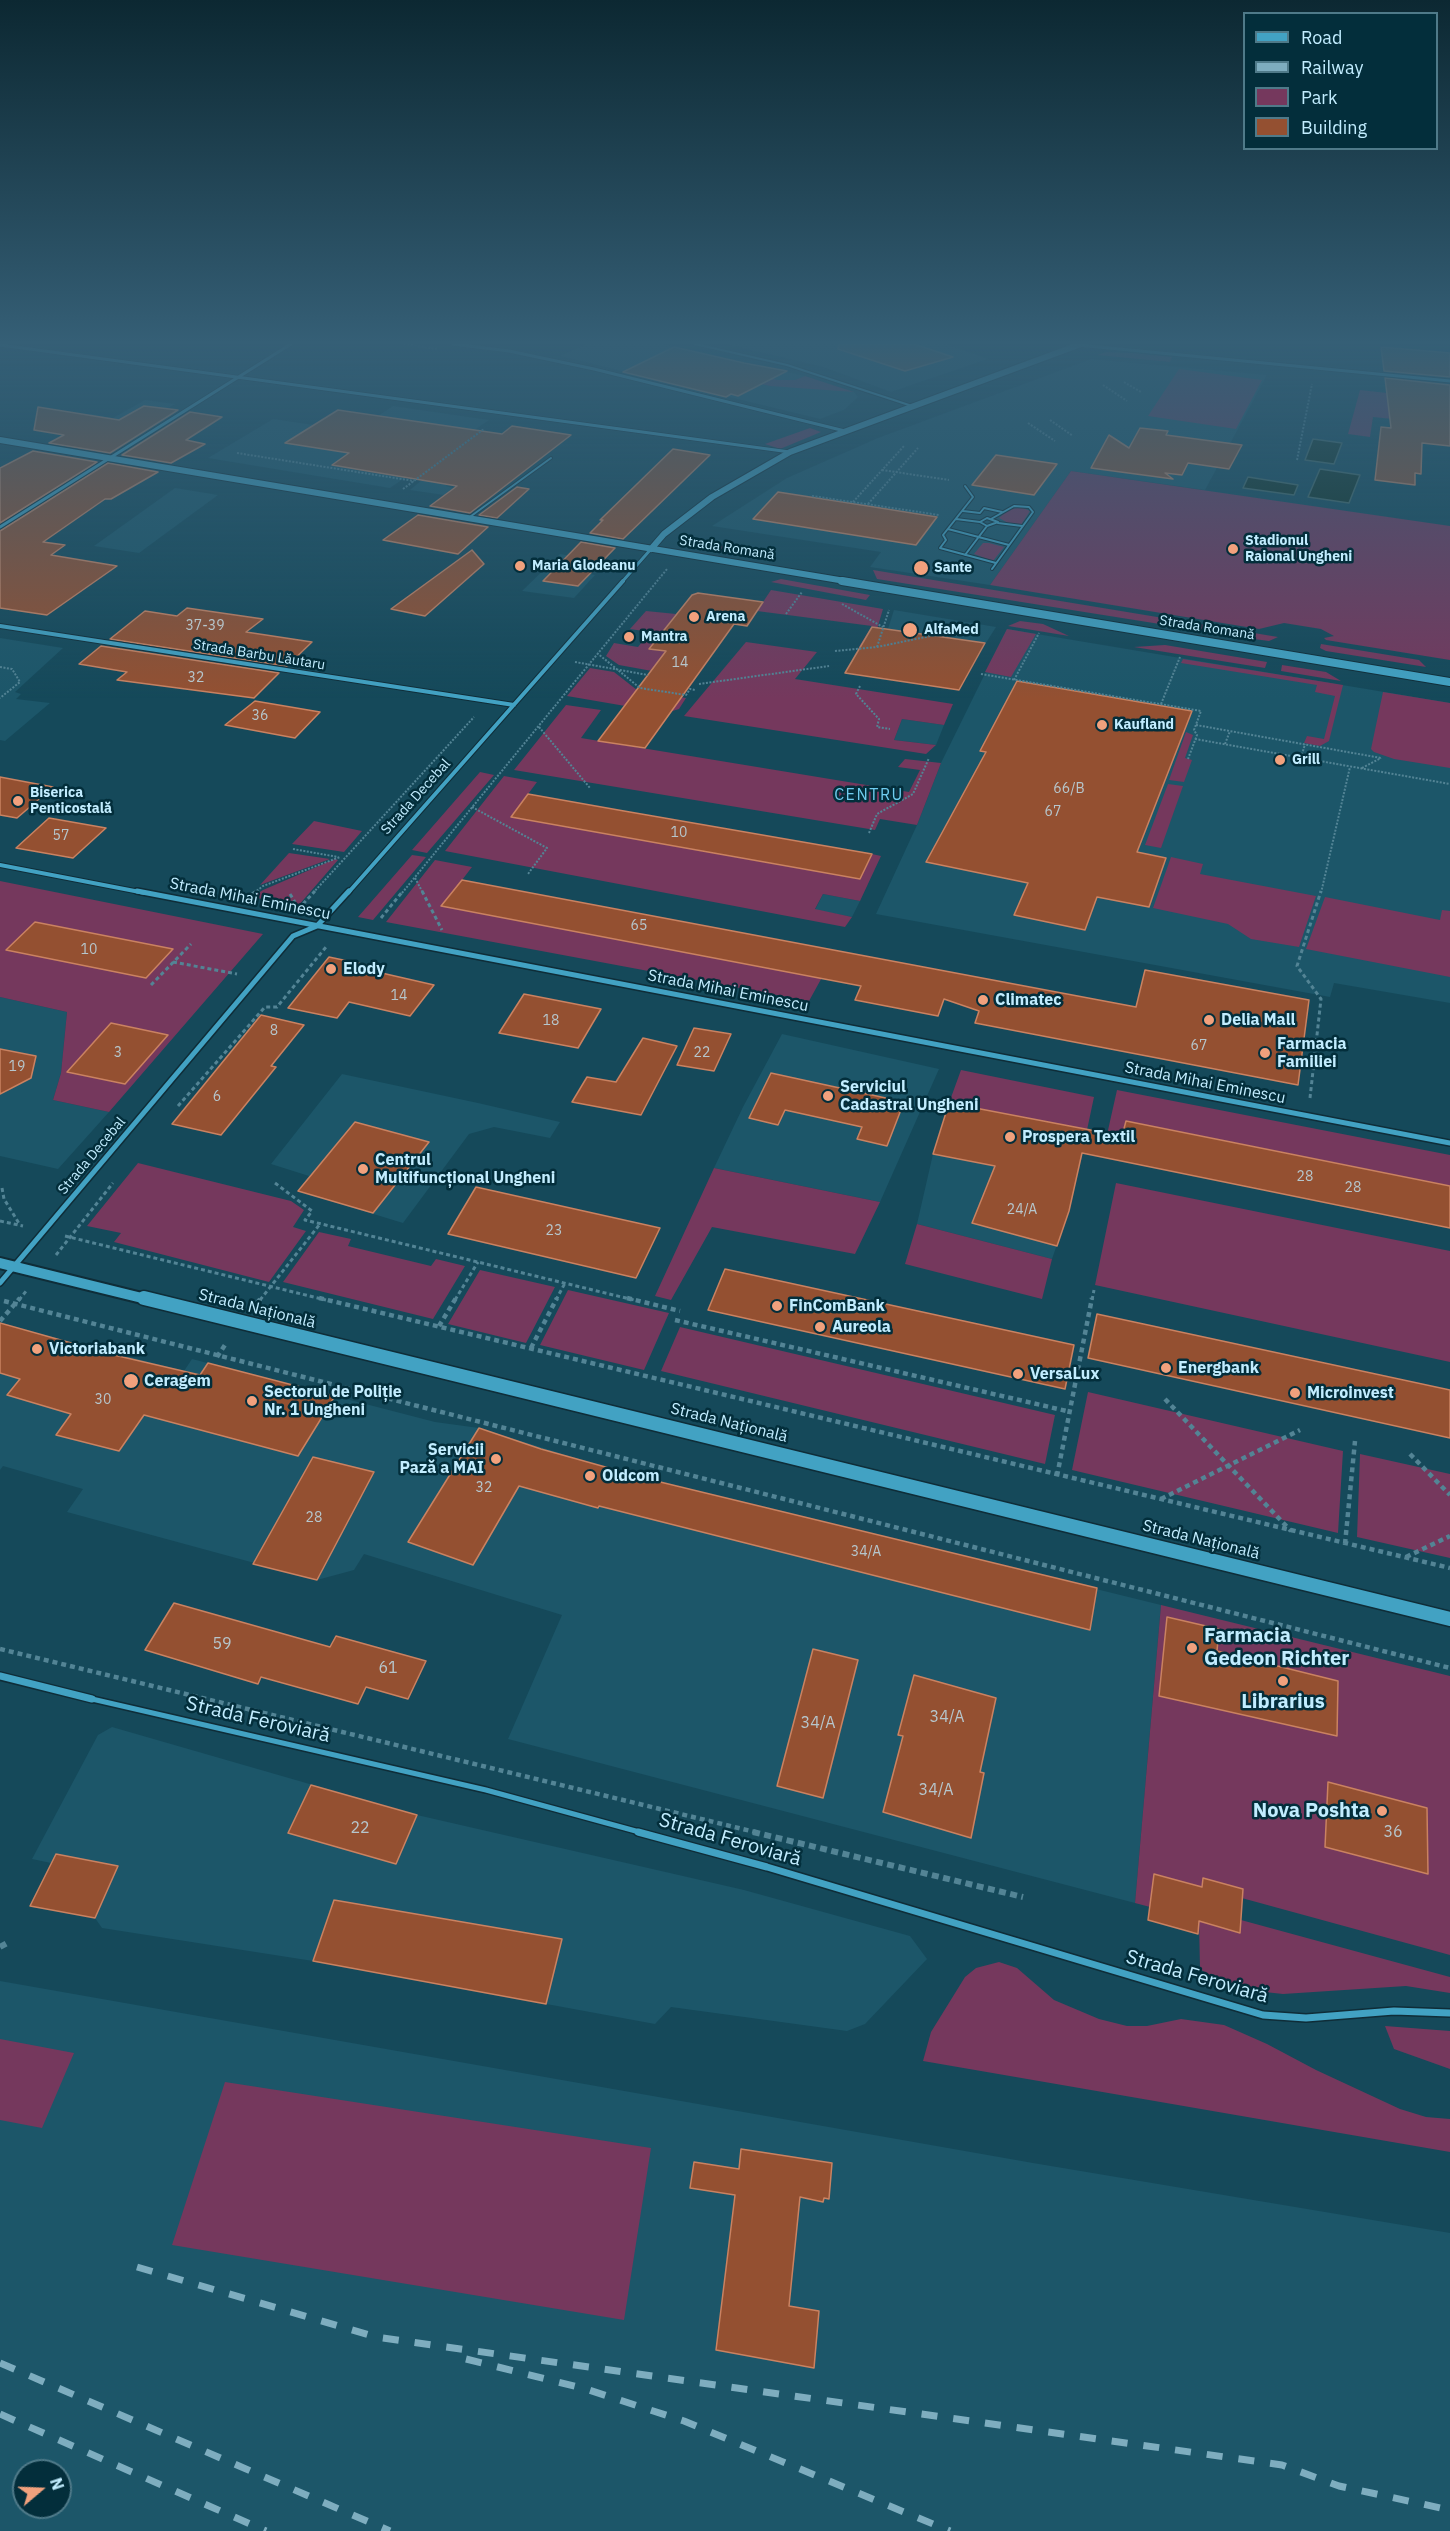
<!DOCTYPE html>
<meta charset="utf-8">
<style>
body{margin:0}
#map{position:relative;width:1450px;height:2531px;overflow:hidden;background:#15495a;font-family:"IBM Plex Sans",sans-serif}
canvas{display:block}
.legend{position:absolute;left:1243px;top:12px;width:195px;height:138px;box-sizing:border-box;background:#032e3b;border:2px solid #4f7a89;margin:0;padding:8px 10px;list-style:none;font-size:18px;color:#c2edff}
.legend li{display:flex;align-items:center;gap:12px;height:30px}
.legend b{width:30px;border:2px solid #4f7a89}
.north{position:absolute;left:12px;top:2459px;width:60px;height:60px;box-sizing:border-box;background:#032e3b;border:2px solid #4f7a89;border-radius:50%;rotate:71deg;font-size:16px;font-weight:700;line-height:24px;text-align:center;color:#c2edff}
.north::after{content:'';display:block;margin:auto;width:21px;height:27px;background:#f1a17d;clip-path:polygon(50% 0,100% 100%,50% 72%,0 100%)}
</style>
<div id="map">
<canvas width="1450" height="2531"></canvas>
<ul class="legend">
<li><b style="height:8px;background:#42a2c3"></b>Road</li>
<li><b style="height:8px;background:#7eadbf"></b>Railway</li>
<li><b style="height:16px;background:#75385d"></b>Park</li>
<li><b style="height:16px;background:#945031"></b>Building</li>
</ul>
<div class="north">N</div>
</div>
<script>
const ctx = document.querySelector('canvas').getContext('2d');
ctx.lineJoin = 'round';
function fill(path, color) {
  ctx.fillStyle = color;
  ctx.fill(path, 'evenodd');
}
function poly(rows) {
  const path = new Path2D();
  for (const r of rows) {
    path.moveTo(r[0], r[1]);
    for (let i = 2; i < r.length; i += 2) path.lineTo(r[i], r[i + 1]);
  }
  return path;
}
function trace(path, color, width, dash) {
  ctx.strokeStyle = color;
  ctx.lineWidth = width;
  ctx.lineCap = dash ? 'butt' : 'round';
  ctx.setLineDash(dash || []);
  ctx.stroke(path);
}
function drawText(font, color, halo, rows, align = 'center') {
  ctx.font = font + ' "IBM Plex Sans",sans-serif';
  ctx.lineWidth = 5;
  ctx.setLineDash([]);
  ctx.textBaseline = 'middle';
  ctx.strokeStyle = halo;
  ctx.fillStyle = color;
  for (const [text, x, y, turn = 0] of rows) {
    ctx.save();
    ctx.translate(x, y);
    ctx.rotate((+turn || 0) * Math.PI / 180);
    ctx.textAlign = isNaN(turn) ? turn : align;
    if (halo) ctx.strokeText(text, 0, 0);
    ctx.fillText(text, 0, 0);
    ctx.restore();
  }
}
fill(poly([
 [587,344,662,344,805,376,796,380,854,392,858,397,844,410,820,419,560,356],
 [726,344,946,344,988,359,891,392,823,367],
 [1091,359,1267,375,1205,490,1071,471,990,585,870,567,881,552,712,526,787,478,878,438],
 [145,400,175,404,113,441,85,417,91,414,113,418],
 [393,406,489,420,390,488,208,458,273,419,355,431],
 [471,467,446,486,453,488,444,495,410,490,423,479],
 [175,488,218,495,139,553,94,546],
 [560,554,602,561,590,574,595,575,574,598,522,591],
 [894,610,996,627,979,654,887,632],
 [1007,629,1450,703,1450,1003,1334,983,1330,997,876,914,917,825,941,763],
 [0,638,63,648,15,692,21,694,16,699,50,703,5,741,0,740],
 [902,719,944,725,936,745,894,740],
 [823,894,860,901,852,917,815,910],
 [0,997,67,1012,61,1073,53,1100,109,1112,58,1169,0,1156],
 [782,1034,939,1069,880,1202,714,1168,743,1107],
 [342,1074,478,1103,560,1122,550,1138,494,1127,469,1134,403,1223,298,1191,309,1176,271,1164],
 [949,1103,1075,1182,1071,1204,1052,1259,917,1224,933,1154],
 [6,1325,184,1371,192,1359,435,1422,479,1428,624,1473,1161,1605,1135,1903,508,1739,562,1615,364,1554,354,1570,317,1580,67,1512,83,1489,3,1466,0,1470,0,1332],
 [112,1727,417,1815,744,1890,910,1936,927,1959,865,2024,847,2031,671,2007,655,2024,313,1961,102,1928,95,1918,30,1906,51,1863,32,1859,98,1735],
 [0,1981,1033,2163,1450,2233,1450,2531,0,2531],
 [24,2471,60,2471,60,2507,24,2507]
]), '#1c5669');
fill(poly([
 [1106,352,1132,353,1172,357,1170,362,1097,355],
 [1179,369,1262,380,1236,429,1148,416],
 [737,371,778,380,795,380,805,376,854,392,770,386,726,376],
 [1360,390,1387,393,1402,420,1373,417,1370,437,1348,434],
 [810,428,821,432,780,449,765,444],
 [1071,471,1450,526,1450,660,1326,640,1324,638,1334,636,1321,629,1284,623,1259,629,990,585],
 [1021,507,1030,511,1021,525,1008,523,999,518,1008,510],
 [699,542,766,553,766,559,694,547],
 [983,543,989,543,1004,547,993,561,974,554],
 [873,570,1278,637,1269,641,1254,639,877,579],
 [781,579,870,595,866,600,771,582],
 [771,590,883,609,872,646,859,647,872,626,757,611],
 [646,611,676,614,664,630,681,633,652,671,619,665,606,656,614,643,638,647,650,632,630,629],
 [1020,621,1043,624,1069,636,1008,626],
 [1007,629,1036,634,1011,677,985,672],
 [746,642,817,652,795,679,953,704,944,725,902,719,894,740,936,745,926,754,684,716],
 [1321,644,1419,660,1426,667,1326,651,1320,648],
 [1165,645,1267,662,1265,668,1134,647],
 [1183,659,1343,685,1329,741,1320,746,1304,743,1307,736,1324,739,1335,696,1315,692,1317,685,1181,663],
 [1282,665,1326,672,1341,681,1281,671],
 [590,668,614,672,637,690,686,698,679,709,666,713,567,696],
 [1383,692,1450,703,1450,768,1394,759,1374,752,1371,749],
 [566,705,601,710,581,738,909,792,920,770,898,767,905,759,941,763,917,825,880,819,875,830,514,770],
 [1186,732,1193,735,1185,758,1192,760,1184,782,1169,780],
 [480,772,494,775,427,853,412,850],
 [504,776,537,782,511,817,860,879,872,854,881,856,860,901,823,894,815,909,852,917,845,927,445,851],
 [1168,784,1183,786,1161,848,1145,845],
 [314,821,362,831,344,852,292,844],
 [289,853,330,859,260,885],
 [412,855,426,857,373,920,358,917],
 [1171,857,1203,864,1200,874,1316,896,1299,947,1251,939,1228,924,1153,908],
 [335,859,338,860,298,906,252,897,263,890],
 [435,860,472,867,442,906,814,977,827,949,836,952,809,1001,386,922],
 [0,881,263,934,109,1112,53,1100,61,1073,67,1012,0,997],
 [1325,897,1440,920,1442,910,1450,911,1450,977,1306,949],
 [961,1070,1094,1097,1087,1130,949,1103],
 [1117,1090,1450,1155,1450,1186,1126,1121,1117,1160,1102,1157],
 [138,1163,291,1201,304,1210,293,1227,306,1231,269,1282,114,1242,121,1233,87,1226],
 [714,1168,880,1202,855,1254,712,1227,671,1300,655,1296],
 [1116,1183,1450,1251,1450,1362,1095,1285],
 [917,1224,1052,1259,1042,1299,905,1264],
 [319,1232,351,1239,348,1246,431,1266,436,1259,465,1266,433,1319,283,1282],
 [480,1270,555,1287,526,1343,448,1324],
 [568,1290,669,1313,644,1370,540,1345],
 [680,1327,1055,1415,1045,1464,661,1371],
 [1088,1392,1343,1451,1338,1533,1072,1470],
 [1360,1454,1450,1474,1450,1558,1357,1537],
 [1161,1605,1450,1676,1450,1955,1154,1874,1150,1907,1135,1903],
 [1241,1920,1450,1977,1450,1993,1406,1986,1283,1994,1228,1988,1200,1969,1199,1921,1239,1933],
 [999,1962,1017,1968,1054,2000,1099,2019,1127,2026,1147,2026,1181,2019,1224,2025,1267,2044,1316,2070,1400,2109,1426,2117,1450,2119,1450,2152,923,2061,931,2032,965,1977,976,1968],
 [1385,2026,1450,2031,1450,2069,1394,2049],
 [0,2039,74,2053,42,2128,0,2120],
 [225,2082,651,2148,624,2320,172,2245]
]), '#75385d');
const water = poly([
 [1313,439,1342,443,1334,464,1305,460,1313,439],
 [1320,469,1360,475,1349,503,1308,497,1320,469],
 [1248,477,1298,485,1294,495,1243,488,1248,477]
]);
fill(water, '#0e2e21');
trace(water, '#446764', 1.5);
const building = poly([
 [839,344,914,344,953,357,905,371,838,349,839,344],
 [674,347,744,363,787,371,738,396,731,394,726,397,623,372,674,347],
 [1381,347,1450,353,1450,377,1384,371,1381,347],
 [1385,378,1450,385,1450,446,1422,443,1421,474,1415,473,1415,485,1375,480,1381,427,1391,428,1385,378],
 [144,406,178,410,110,453,49,443,64,435,34,430,38,407,119,420,144,406],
 [338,410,502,434,512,426,571,435,470,513,430,506,457,486,332,465,349,453,285,443,338,410],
 [190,412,222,417,186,440,205,444,171,463,122,455,190,412],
 [1140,428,1168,431,1166,435,1242,445,1229,469,1188,463,1182,475,1165,473,1173,479,1091,468,1109,435,1129,448,1140,428],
 [673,449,710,455,623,539,590,533,603,520,600,520,673,449],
 [33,451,97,462,0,523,0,468,33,451],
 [996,455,1057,464,1034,495,972,485,996,455],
 [108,463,158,472,111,499,105,499,43,542,65,545,51,555,117,566,47,615,0,608,0,531,108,463],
 [517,487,529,489,497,518,479,515,517,487],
 [778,492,868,506,937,517,916,545,753,519,778,492],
 [418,515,488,527,458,554,383,540,418,515],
 [581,542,615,548,578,586,543,581,581,542],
 [472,550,484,564,425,616,391,609,472,550],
 [698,593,763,602,747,626,734,624,645,748,598,741,666,651,649,649,692,595,698,593],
 [187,608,263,619,246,632,312,642,287,666,110,639,145,611,177,616,187,608],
 [872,627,985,643,959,690,845,673,872,627],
 [101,646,279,673,254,698,117,680,127,672,79,664,101,646],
 [1017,681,1192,711,1137,852,1166,858,1149,907,1097,897,1085,930,1014,915,1028,883,926,862,986,752,980,751,1017,681],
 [255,701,320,712,295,738,225,725,255,701],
 [0,777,53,787,17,818,0,815,0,777],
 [528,794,624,811,872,854,860,879,511,817,528,794],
 [49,818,106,828,73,858,16,848,49,818],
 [462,880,1136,1007,1145,970,1309,1000,1298,1085,975,1023,979,1011,944,999,938,1016,855,1000,861,986,441,906,462,880],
 [35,922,173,949,146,978,6,950,35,922],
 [329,957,376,967,373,971,434,985,410,1016,349,1002,337,1018,288,1008,329,957],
 [524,994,601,1009,578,1048,499,1033,524,994],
 [261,1015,304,1025,271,1066,276,1067,221,1135,172,1124,261,1015],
 [111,1023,168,1035,125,1084,67,1072,111,1023],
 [694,1028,731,1034,714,1071,677,1065,694,1028],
 [643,1038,677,1046,641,1115,572,1102,587,1077,616,1082,643,1038],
 [0,1049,36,1056,31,1078,0,1094,0,1049],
 [771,1073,904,1102,887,1146,857,1139,862,1127,785,1110,778,1125,749,1118,771,1073],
 [949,1103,1122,1136,1126,1121,1450,1186,1450,1228,1082,1153,1069,1211,1057,1246,972,1223,995,1166,933,1154,949,1103],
 [355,1122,429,1142,373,1213,298,1191,355,1122],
 [476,1187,660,1228,636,1278,448,1234,476,1187],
 [725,1269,1074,1345,1065,1389,708,1310,725,1269],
 [1097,1314,1450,1390,1450,1438,1088,1358,1097,1314],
 [0,1323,114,1355,200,1375,208,1363,335,1396,298,1456,144,1415,119,1451,56,1435,71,1414,7,1395,20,1379,0,1373,0,1323],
 [479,1428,541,1449,652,1480,1097,1588,1090,1630,599,1506,598,1508,519,1486,473,1565,408,1542,479,1428],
 [313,1457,374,1472,317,1580,253,1564,313,1457],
 [174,1603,330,1647,336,1636,426,1661,408,1699,366,1687,358,1704,261,1677,258,1684,145,1650,174,1603],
 [1167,1617,1219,1629,1217,1651,1338,1681,1337,1736,1159,1696,1167,1617],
 [813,1649,858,1660,823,1798,777,1786,813,1649],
 [914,1675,996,1698,980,1772,984,1773,971,1838,883,1812,903,1736,898,1735,914,1675],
 [1328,1782,1427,1808,1428,1874,1325,1847,1328,1782],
 [311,1785,417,1815,396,1864,288,1833,311,1785],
 [56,1854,118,1866,95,1918,30,1906,56,1854],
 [1154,1874,1202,1887,1203,1878,1243,1889,1240,1933,1199,1921,1198,1934,1148,1920,1154,1874],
 [334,1900,562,1939,546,2004,313,1961,334,1900],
 [741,2149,832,2163,829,2199,824,2198,823,2202,800,2197,789,2306,819,2311,814,2368,716,2350,735,2195,690,2188,694,2162,739,2169,741,2149]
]);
fill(building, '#945031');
trace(building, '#ca8261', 1.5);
const laneFar2 = poly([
 [695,344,787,365,912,406],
 [965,486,973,497,943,535,946,540,940,548,996,563],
 [963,511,980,513,984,508,1002,512],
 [987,518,998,522,987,526,980,522,987,518],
 [467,519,551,458],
 [956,519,980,522],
 [991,519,1014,506,1029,507,1033,512,992,569],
 [998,523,1022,526],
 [948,529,1009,545],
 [965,555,987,526]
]);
const laneFar1 = poly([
 [92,1699,486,1790,643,1833]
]);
const lane = poly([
 [638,1832,767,1867,1263,2015,1306,2018,1394,2011,1450,2013]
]);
const streetFar3 = poly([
 [453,344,509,351,594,369,845,431],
 [0,345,790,452],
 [1078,345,1450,381],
 [0,527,291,344],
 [622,582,651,549]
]);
const streetFar2 = poly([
 [0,626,514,705],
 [0,865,145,893],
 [348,893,623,581]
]);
const streetFar1 = poly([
 [137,891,1450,1143],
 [0,1283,293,936,317,926,349,891]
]);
const street = poly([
 [0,1676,92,1699]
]);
const secondaryFar3 = poly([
 [0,440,851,582],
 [651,549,664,534,712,497,790,452,1081,344]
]);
const secondaryFar2 = poly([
 [842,581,1450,682]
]);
const secondaryFar1 = poly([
 [0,1263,150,1300]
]);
const secondary = poly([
 [144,1298,1450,1619]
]);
trace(laneFar2, '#0f2d38', 4);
trace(laneFar1, '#0f2d38', 8);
trace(lane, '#0f2d38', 10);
trace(streetFar3, '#0f2d38', 4.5);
trace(streetFar2, '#0f2d38', 6);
trace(streetFar1, '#0f2d38', 8);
trace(street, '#0f2d38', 10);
trace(secondaryFar3, '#0f2d38', 8);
trace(secondaryFar2, '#0f2d38', 10);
trace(secondaryFar1, '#0f2d38', 14);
trace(secondary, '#0f2d38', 17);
trace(poly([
 [404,344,437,349],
 [1124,382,1141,392],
 [1103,385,1127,401],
 [1050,420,1073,436],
 [1028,423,1055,441],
 [237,453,414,481],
 [1297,460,1312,384],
 [882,470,949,480],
 [403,489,484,429],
 [812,496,939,515],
 [853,502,904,446],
 [868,504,918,448],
 [842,604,883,627],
 [786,614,802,592],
 [877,647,889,610],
 [835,651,877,647,979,626],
 [597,653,640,688,686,695,690,689,695,690],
 [575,662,648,675],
 [0,667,12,669,20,682,0,698],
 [981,674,1201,711,1194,730,1197,735,1188,759],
 [1014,680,1039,633],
 [699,684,829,666],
 [860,686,856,694,879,719,877,727,890,729],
 [1161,704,1180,657],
 [1196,725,1381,758],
 [539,727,590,788],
 [1195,739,1450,784],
 [1225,744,1230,731],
 [1301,758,1305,744],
 [1362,768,1381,758],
 [472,807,547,848,528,874],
 [869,833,877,814,913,794,929,758],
 [293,849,338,857],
 [415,878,423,893],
 [254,893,263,886,340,857],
 [313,893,474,717],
 [402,893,667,569],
 [1321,893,1350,767]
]), '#538495', 2, [2, 1.5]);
trace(poly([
 [422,891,442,930],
 [252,894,256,891],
 [290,894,295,902],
 [303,904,315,891],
 [381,918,403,891],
 [173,962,237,974],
 [151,985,191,944],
 [1310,1098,1321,999,1297,966,1321,891],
 [178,1106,265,1007,277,1007,326,947],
 [275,1183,312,1211,305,1220,634,1300],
 [2,1188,4,1199,20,1225],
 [0,1221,23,1226],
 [65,1236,326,1300],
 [56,1255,113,1183],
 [19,1300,27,1290],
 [260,1300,320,1224],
 [455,1300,478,1262],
 [556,1300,565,1283],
 [1092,1300,1094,1290]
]), '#538495', 3, [4, 3]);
trace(poly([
 [319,1298,1450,1568],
 [627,1298,680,1311],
 [4,1301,1450,1668],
 [257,1303,261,1298],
 [675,1320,1071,1412],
 [0,1321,20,1298],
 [439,1326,456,1298],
 [531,1348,557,1298],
 [217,1357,227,1342],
 [1165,1399,1291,1531],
 [1410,1454,1450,1495],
 [1057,1476,1092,1298],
 [1161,1499,1300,1430],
 [1345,1544,1355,1441],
 [1406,1557,1450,1536],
 [0,1649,759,1833]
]), '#538495', 4.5, [5, 4]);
trace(poly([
 [753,1832,1023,1897],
 [0,1947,9,1942]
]), '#538495', 6, [7, 4.5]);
trace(laneFar2, '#42a2c3', 2);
trace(laneFar1, '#42a2c3', 5);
trace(lane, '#42a2c3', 7);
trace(streetFar3, '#42a2c3', 3);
trace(streetFar2, '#42a2c3', 4);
trace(streetFar1, '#42a2c3', 5);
trace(street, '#42a2c3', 7);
trace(secondaryFar3, '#42a2c3', 6);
trace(secondaryFar2, '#42a2c3', 8);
trace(secondaryFar1, '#42a2c3', 10);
trace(secondary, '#42a2c3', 14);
trace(poly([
 [137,2267,376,2337,1282,2465,1339,2486,1450,2510],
 [466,2359,586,2389,684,2421,950,2531],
 [0,2363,390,2531],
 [0,2414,266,2531]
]), '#7eadbf', 7, [16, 16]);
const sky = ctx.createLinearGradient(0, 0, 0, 699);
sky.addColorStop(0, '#0c2832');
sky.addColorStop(0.49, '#355f76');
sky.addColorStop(1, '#355f7600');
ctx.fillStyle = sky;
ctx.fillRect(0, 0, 1450, 699);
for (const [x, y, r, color] of [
 [1233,549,6,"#f1a17d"],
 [520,566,6,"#f1a17d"],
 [921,568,8,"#f1a17d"],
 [694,617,6,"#f1a17d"],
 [910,630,8,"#f1a17d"],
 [629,637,6,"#f1a17d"],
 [1102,725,6,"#f1a17d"],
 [1280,760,6,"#f1a17d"],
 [18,801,6,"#f1a17d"],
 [331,969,6,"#f1a17d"],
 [983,1000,6,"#f1a17d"],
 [1209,1020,6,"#f1a17d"],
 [1265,1053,6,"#f1a17d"],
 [828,1096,6,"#f1a17d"],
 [1010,1137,6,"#f1a17d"],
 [363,1169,6,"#f1a17d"],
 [777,1306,6,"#f1a17d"],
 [820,1327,6,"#f1a17d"],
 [37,1349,6,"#f1a17d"],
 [1166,1368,6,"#f1a17d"],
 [1018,1374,6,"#f1a17d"],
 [131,1381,8,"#f1a17d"],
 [1295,1393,6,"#f1a17d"],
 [252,1401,6,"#f1a17d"],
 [496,1459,6,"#f1a17d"],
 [590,1476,6,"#f1a17d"],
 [1192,1648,6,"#f1a17d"],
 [1283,1681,6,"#f1a17d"],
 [1382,1811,6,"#f1a17d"]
]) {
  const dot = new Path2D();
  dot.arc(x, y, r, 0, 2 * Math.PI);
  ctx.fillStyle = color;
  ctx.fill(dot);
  trace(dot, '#032e3b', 2);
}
drawText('bold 14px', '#c2edff', '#032e3b', [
 ["Stadionul",1245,541],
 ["Raional Ungheni",1245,557],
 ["Maria Glodeanu",532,566],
 ["Sante",934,568],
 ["Arena",706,617],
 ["AlfaMed",924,630],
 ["Mantra",641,637],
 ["Kaufland",1114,725],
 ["Grill",1292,760],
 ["Biserica",30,793],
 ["Penticostală",30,809]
], 'left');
drawText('14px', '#c2edff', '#032e3b', [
 ["Strada Romană",727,548,9],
 ["Strada Romană",1207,628,9],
 ["Strada Barbu Lăutaru",259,655,9],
 ["Strada Decebal",416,797,-48],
 ["Strada Decebal",92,1156,-50]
]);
drawText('14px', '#b6c6cc', null, [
 ["37-39",205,626],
 ["14",680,663],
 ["32",196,678],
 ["36",260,716],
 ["66/B",1069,789],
 ["67",1053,812],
 ["10",679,833],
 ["57",61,836],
 ["65",639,926],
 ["10",89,950],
 ["14",399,996],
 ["18",551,1021],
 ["8",274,1031],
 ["67",1199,1046],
 ["3",118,1053],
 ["22",702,1053],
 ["19",17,1067],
 ["6",217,1097],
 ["28",1305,1177],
 ["28",1353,1188],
 ["24/A",1022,1210],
 ["23",554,1231],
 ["30",103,1400],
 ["32",484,1488],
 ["28",314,1518],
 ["34/A",866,1552]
]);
ctx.letterSpacing = '1.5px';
drawText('16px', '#6fccef', '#032e3b', [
 ["CENTRU",869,795]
]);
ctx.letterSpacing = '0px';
drawText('16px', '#c2edff', '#032e3b', [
 ["Strada Mihai Eminescu",250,899,11],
 ["Strada Mihai Eminescu",728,991,11],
 ["Strada Mihai Eminescu",1205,1083,11],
 ["Strada Națională",257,1309,14],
 ["Strada Națională",729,1423,14],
 ["Strada Națională",1201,1540,14]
]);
drawText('bold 16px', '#c2edff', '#032e3b', [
 ["Elody",343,969],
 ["Climatec",995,1000],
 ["Delia Mall",1221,1020],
 ["Farmacia",1277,1044],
 ["Familiei",1277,1062],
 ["Serviciul",840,1087],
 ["Cadastral Ungheni",840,1105],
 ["Prospera Textil",1022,1137],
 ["Centrul",375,1160],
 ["Multifuncțional Ungheni",375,1178],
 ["FinComBank",789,1306],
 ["Aureola",832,1327],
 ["Victoriabank",49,1349],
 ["Energbank",1178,1368],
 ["VersaLux",1030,1374],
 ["Ceragem",144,1381],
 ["Sectorul de Poliție",264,1392],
 ["Nr. 1 Ungheni",264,1410],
 ["Microinvest",1307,1393],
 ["Servicii",484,1450,"right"],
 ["Pază a MAI",484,1468,"right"],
 ["Oldcom",602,1476]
], 'left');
drawText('16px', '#b6c6cc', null, [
 ["59",222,1644],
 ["61",388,1668],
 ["34/A",947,1717],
 ["34/A",818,1723],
 ["34/A",936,1790],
 ["22",360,1828],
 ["36",1393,1832]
]);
drawText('bold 20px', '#c2edff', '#032e3b', [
 ["Farmacia",1204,1636],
 ["Gedeon Richter",1204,1659],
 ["Librarius",1283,1702,"center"],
 ["Nova Poshta",1370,1811,"right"]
], 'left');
drawText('20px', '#c2edff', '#032e3b', [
 ["Strada Feroviară",258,1720,13],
 ["Strada Feroviară",730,1840,16],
 ["Strada Feroviară",1197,1977,16]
]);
</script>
